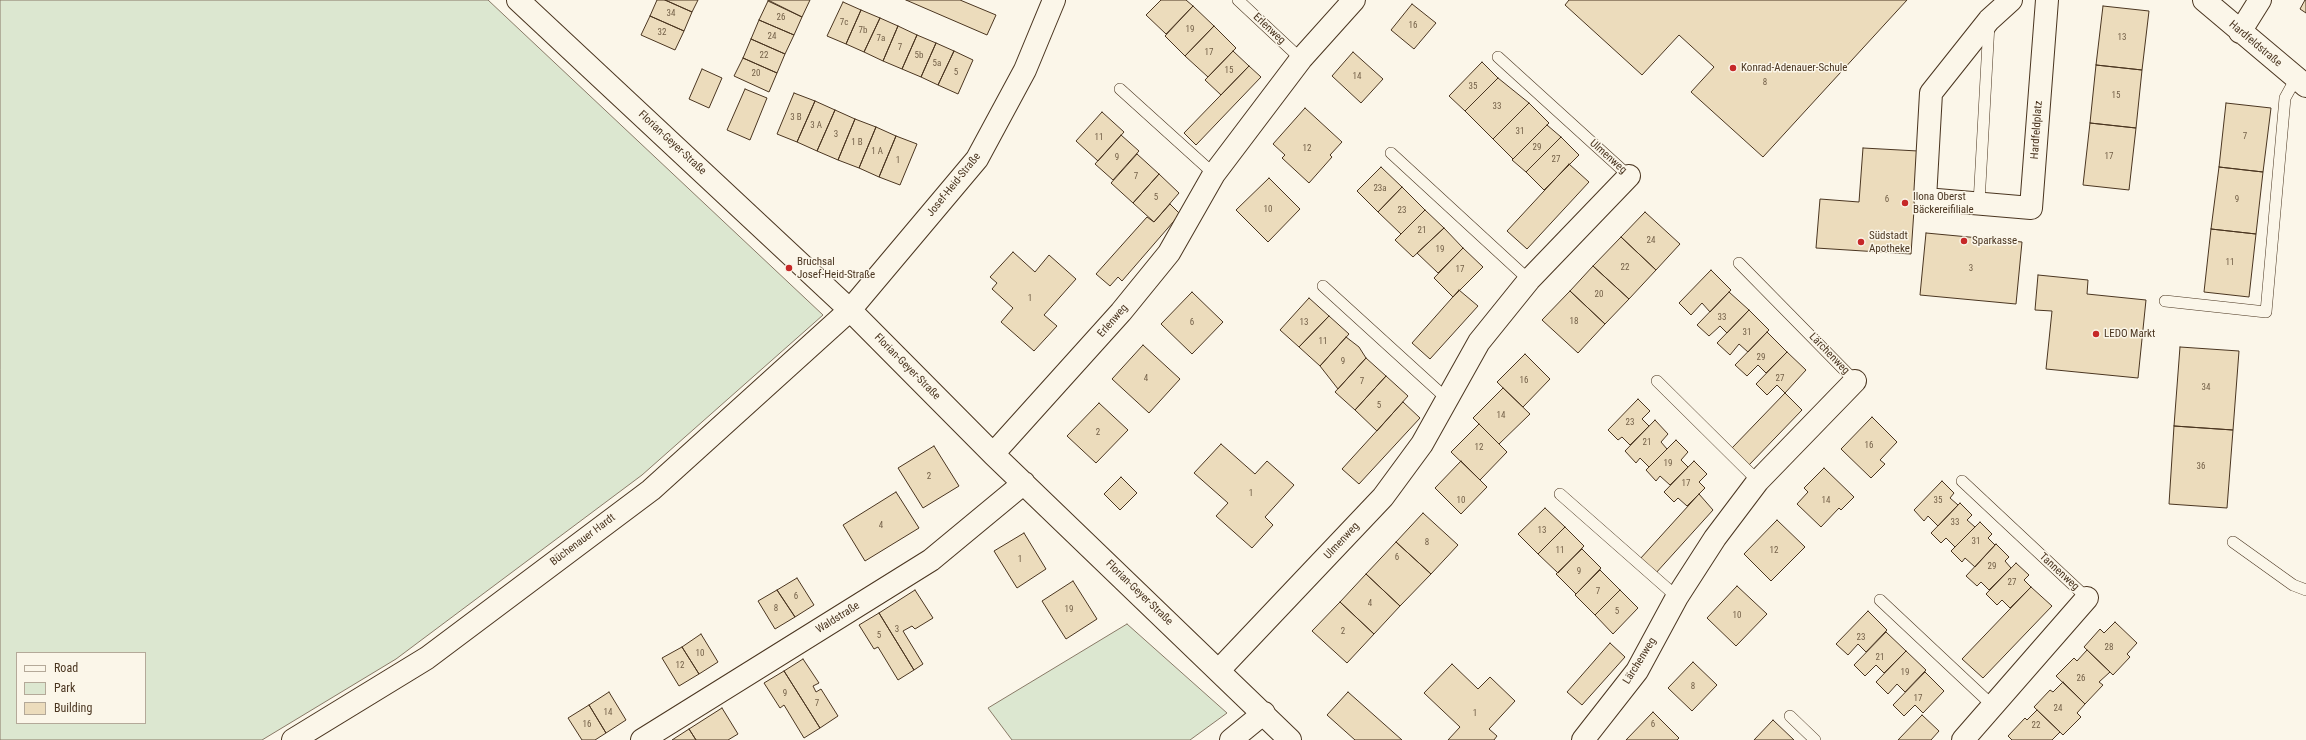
<!DOCTYPE html>
<meta charset="utf-8">
<style>
body{margin:0}
#map{position:relative;width:2306px;height:740px;overflow:hidden;background:#fbf6e9;font-family:"Roboto Condensed",sans-serif}
canvas{display:block}
.legend{position:absolute;left:16px;top:652px;width:130px;height:72px;box-sizing:border-box;background:#fbf6e9;border:1px solid #b4a999;margin:0;padding:5px 7px;list-style:none;font-size:12px;color:#4a3520}
.legend li{display:flex;align-items:center;gap:8px;height:20px}
.legend b{width:20px;border:1px solid #b4a999}
</style>
<div id="map">
<canvas width="2306" height="740"></canvas>
<ul class="legend">
<li><b style="height:5px;background:#fbf6e9"></b>Road</li>
<li><b style="height:11px;background:#dce7d0"></b>Park</li>
<li><b style="height:11px;background:#ecdcbc"></b>Building</li>
</ul>
</div>
<script>
const ctx = document.querySelector('canvas').getContext('2d');
ctx.lineJoin = 'round';
function fill(path, color) {
  ctx.fillStyle = color;
  ctx.fill(path, 'evenodd');
}
function poly(rows) {
  const path = new Path2D();
  for (const r of rows) {
    path.moveTo(r[0], r[1]);
    for (let i = 2; i < r.length; i += 2) path.lineTo(r[i], r[i + 1]);
  }
  return path;
}
function trace(path, color, width, dash) {
  ctx.strokeStyle = color;
  ctx.lineWidth = width;
  ctx.lineCap = dash ? 'butt' : 'round';
  ctx.setLineDash(dash || []);
  ctx.stroke(path);
}
function drawText(font, color, halo, rows, align = 'center') {
  ctx.font = font + ' "Roboto Condensed",sans-serif';
  ctx.lineWidth = 3;
  ctx.setLineDash([]);
  ctx.textBaseline = 'middle';
  ctx.strokeStyle = halo;
  ctx.fillStyle = color;
  for (const [text, x, y, turn = 0] of rows) {
    ctx.save();
    ctx.translate(x, y);
    ctx.rotate((+turn || 0) * Math.PI / 180);
    ctx.textAlign = isNaN(turn) ? turn : align;
    if (halo) ctx.strokeText(text, 0, 0);
    ctx.fillText(text, 0, 0);
    ctx.restore();
  }
}
const green = poly([
 [0,0,488,0,823,315,642,475,396,659,262,740,0,740,0,0],
 [17,653,145,653,145,723,17,723,17,653],
 [1127,624,1227,713,1190,740,1012,740,988,708,1127,624]
]);
fill(green, '#dce7d0');
trace(green, '#887966', 1);
const building = poly([
 [657,0,665,0,692,12,684,31,650,16,657,0],
 [665,0,698,0,692,12,665,0],
 [768,0,810,0,802,17,768,0],
 [906,0,960,0,996,15,987,35,906,0],
 [1161,0,1186,0,1193,6,1166,34,1146,15,1161,0],
 [1569,0,1907,0,1763,157,1691,92,1714,67,1679,35,1642,75,1565,5,1569,0],
 [2305,0,2306,0,2306,13,2300,9,2305,0],
 [768,1,802,17,794,35,759,20,768,1],
 [843,2,861,10,846,44,827,36,843,2],
 [1412,4,1436,23,1414,49,1391,30,1412,4],
 [1193,6,1214,26,1185,56,1165,36,1193,6],
 [2103,6,2149,11,2142,70,2096,65,2103,6],
 [861,10,880,18,864,52,846,44,861,10],
 [650,16,684,31,675,50,641,35,650,16],
 [880,18,898,26,883,61,864,52,880,18],
 [759,20,794,35,785,54,751,39,759,20],
 [898,26,917,35,902,69,883,61,898,26],
 [1214,26,1236,48,1208,77,1185,56,1214,26],
 [917,35,936,43,921,77,902,69,917,35],
 [751,39,785,54,777,73,743,58,751,39],
 [936,43,954,51,938,85,921,77,936,43],
 [954,51,973,60,958,94,938,85,954,51],
 [1233,51,1249,66,1221,95,1205,80,1233,51],
 [1353,52,1383,79,1361,103,1332,76,1353,52],
 [743,58,777,73,769,92,734,76,743,58],
 [1482,62,1498,78,1465,111,1449,96,1482,62],
 [2096,65,2142,70,2136,128,2090,123,2096,65],
 [1249,66,1261,77,1196,145,1184,133,1249,66],
 [702,69,722,78,709,108,689,99,702,69],
 [1498,78,1529,103,1493,139,1465,111,1498,78],
 [745,89,767,98,750,140,727,130,745,89],
 [794,93,815,101,797,142,777,134,794,93],
 [815,101,835,110,817,151,797,142,815,101],
 [1529,103,1549,123,1513,159,1493,139,1529,103],
 [2226,103,2271,108,2263,172,2219,167,2226,103],
 [1305,108,1342,142,1330,155,1332,157,1309,183,1282,158,1285,155,1273,144,1305,108],
 [835,110,855,119,838,160,817,151,835,110],
 [1102,112,1124,132,1098,161,1076,141,1102,112],
 [855,119,876,127,859,168,838,160,855,119],
 [2090,123,2136,128,2129,190,2083,185,2090,123],
 [1547,125,1561,137,1526,172,1512,160,1547,125],
 [876,127,896,136,879,177,859,168,876,127],
 [1121,135,1139,151,1113,180,1095,164,1121,135],
 [896,136,917,144,900,185,879,177,896,136],
 [1561,137,1579,155,1544,190,1526,172,1561,137],
 [1863,148,1918,151,1911,254,1816,248,1820,199,1859,202,1863,148],
 [1137,154,1159,174,1133,203,1111,183,1137,154],
 [1569,164,1589,182,1527,249,1507,231,1569,164],
 [1381,167,1402,187,1378,212,1357,191,1381,167],
 [2219,167,2263,172,2256,234,2211,229,2219,167],
 [1159,174,1179,193,1154,222,1133,203,1159,174],
 [1269,178,1300,209,1268,242,1236,210,1269,178],
 [1402,187,1425,210,1401,234,1378,212,1402,187],
 [1170,204,1180,214,1122,281,1118,277,1110,286,1096,274,1147,217,1154,222,1170,204],
 [1425,210,1444,228,1413,257,1395,240,1425,210],
 [1645,212,1680,244,1656,270,1621,237,1645,212],
 [1444,228,1463,248,1438,273,1417,253,1444,228],
 [2211,229,2256,234,2249,297,2204,292,2211,229],
 [1926,233,2022,242,2016,304,1920,295,1926,233],
 [1621,237,1656,270,1629,299,1593,266,1621,237],
 [1463,248,1483,267,1453,297,1434,278,1463,248],
 [1013,252,1035,272,1049,255,1076,279,1044,315,1057,326,1034,351,1001,322,1013,308,992,289,997,283,990,277,1013,252],
 [1593,266,1629,299,1605,324,1570,291,1593,266],
 [1711,270,1731,290,1710,312,1702,303,1691,315,1679,303,1711,270],
 [2038,275,2088,280,2087,294,2146,300,2138,378,2046,369,2052,311,2035,310,2038,275],
 [1459,290,1478,306,1430,359,1412,343,1459,290],
 [1570,291,1605,324,1578,353,1542,320,1570,291],
 [1192,292,1223,322,1192,354,1161,324,1192,292],
 [1729,292,1749,310,1727,333,1720,326,1709,336,1697,325,1729,292],
 [1309,298,1329,316,1299,347,1280,330,1309,298],
 [1749,310,1769,330,1748,352,1739,344,1730,355,1717,343,1749,310],
 [1329,316,1349,334,1320,366,1299,347,1329,316],
 [1767,332,1787,352,1766,373,1758,365,1747,376,1735,365,1767,332],
 [1346,337,1359,347,1366,358,1338,389,1320,366,1346,337],
 [1143,345,1180,379,1149,413,1112,379,1143,345],
 [2180,347,2239,351,2233,430,2174,426,2180,347],
 [1787,352,1806,370,1785,393,1777,385,1767,395,1756,384,1787,352],
 [1525,354,1550,379,1523,407,1497,382,1525,354],
 [1366,358,1386,376,1355,410,1335,392,1366,358],
 [1386,376,1408,396,1377,431,1355,410,1386,376],
 [1503,388,1530,414,1499,444,1473,418,1503,388],
 [1785,393,1802,410,1749,465,1732,448,1785,393],
 [1638,399,1650,411,1642,419,1649,426,1630,445,1622,437,1618,440,1608,430,1638,399],
 [1403,402,1420,418,1359,484,1342,469,1403,402],
 [1099,403,1128,430,1096,463,1067,436,1099,403],
 [1872,417,1897,442,1880,460,1885,464,1871,478,1841,449,1872,417],
 [1655,420,1668,434,1661,442,1667,449,1649,467,1640,458,1636,463,1625,451,1655,420],
 [1479,424,1507,452,1480,480,1451,452,1479,424],
 [2174,426,2233,430,2227,508,2169,504,2174,426],
 [1676,440,1688,452,1681,460,1688,467,1670,485,1660,476,1656,481,1646,470,1676,440],
 [1221,444,1255,474,1267,461,1294,485,1265,517,1273,525,1252,548,1216,516,1228,503,1194,473,1221,444],
 [934,446,959,486,923,508,898,468,934,446],
 [1461,461,1487,487,1461,514,1435,488,1461,461],
 [1694,461,1707,474,1699,482,1705,488,1687,506,1678,498,1674,502,1664,492,1694,461],
 [1824,468,1854,497,1841,510,1839,508,1821,527,1797,504,1808,492,1804,488,1824,468],
 [1121,477,1137,493,1120,510,1104,494,1121,477],
 [1942,481,1954,493,1950,498,1958,505,1938,526,1928,516,1924,521,1914,510,1942,481],
 [896,492,919,528,865,561,843,525,896,492],
 [1699,494,1713,510,1655,574,1640,559,1699,494],
 [1960,503,1972,515,1967,520,1975,527,1955,547,1946,538,1941,543,1931,533,1960,503],
 [1545,508,1565,527,1538,554,1518,534,1545,508],
 [1423,513,1458,545,1431,574,1396,542,1423,513],
 [1777,520,1805,547,1771,581,1744,554,1777,520],
 [1980,522,1992,534,1988,538,1995,545,1975,567,1965,558,1962,562,1951,551,1980,522],
 [1565,527,1584,546,1558,573,1538,554,1565,527],
 [1024,533,1046,569,1017,588,994,551,1024,533],
 [1396,542,1431,574,1400,606,1366,574,1396,542],
 [1996,544,2009,557,2005,561,2011,568,1989,590,1981,582,1977,586,1966,576,1996,544],
 [1582,549,1601,568,1576,594,1556,574,1582,549],
 [2016,563,2029,575,2024,580,2031,587,2010,608,2002,600,1997,605,1986,594,2016,563],
 [1600,570,1620,590,1595,615,1575,595,1600,570],
 [1366,574,1400,606,1374,634,1340,602,1366,574],
 [797,578,814,605,795,617,777,590,797,578],
 [1073,581,1097,619,1066,639,1042,601,1073,581],
 [1737,586,1767,614,1736,646,1707,618,1737,586],
 [2031,587,2052,606,1983,678,1962,659,2031,587],
 [777,590,795,617,775,629,758,601,777,590],
 [915,590,933,618,915,629,912,626,903,631,923,664,914,670,879,613,915,590],
 [1620,590,1638,608,1613,634,1595,615,1620,590],
 [1340,602,1374,634,1347,663,1312,631,1340,602],
 [1868,611,1887,630,1866,652,1858,644,1848,655,1836,644,1868,611],
 [879,613,914,670,898,680,878,647,874,649,859,625,879,613],
 [2115,622,2137,643,2127,654,2130,657,2113,675,2084,647,2100,629,2104,633,2115,622],
 [1886,632,1906,651,1884,673,1876,665,1865,676,1854,665,1886,632],
 [701,634,718,662,699,674,682,647,701,634],
 [1610,643,1625,657,1582,705,1567,692,1610,643],
 [682,647,699,674,679,686,662,658,682,647],
 [2087,650,2110,672,2099,682,2103,685,2085,704,2056,676,2074,658,2077,661,2087,650],
 [1906,651,1926,670,1905,692,1897,684,1888,694,1876,682,1906,651],
 [803,659,819,683,813,686,816,692,821,689,838,716,820,728,784,671,803,659],
 [1693,662,1717,685,1692,711,1668,688,1693,662],
 [1452,664,1478,689,1490,677,1515,701,1489,729,1497,736,1494,740,1448,740,1460,727,1424,693,1452,664],
 [784,671,820,728,804,738,784,705,780,708,764,683,784,671],
 [1925,672,1944,691,1923,713,1915,705,1904,716,1893,705,1925,672],
 [2063,682,2085,704,2077,713,2081,717,2063,735,2034,707,2050,690,2053,692,2063,682],
 [609,692,626,720,606,733,589,705,609,692],
 [1348,692,1402,740,1355,740,1327,715,1348,692],
 [589,705,606,733,595,740,582,740,568,718,589,705],
 [722,708,738,734,728,740,696,740,689,729,722,708],
 [2037,710,2060,732,2052,740,2012,740,2008,736,2025,718,2027,720,2037,710],
 [1653,712,1679,738,1677,740,1626,740,1653,712],
 [1922,715,1939,731,1931,740,1898,740,1922,715],
 [1773,720,1794,740,1754,740,1773,720],
 [689,729,696,740,672,740,689,729]
]);
fill(building, '#ecdcbc');
trace(building, '#4a3520', 1);
const lane = poly([
 [1238,0,1301,59],
 [1498,57,1629,176],
 [1120,89,1214,174],
 [1391,153,1529,280],
 [1979,203,1989,24],
 [1739,263,1855,381],
 [1323,286,1446,398],
 [2165,301,2266,312,2285,98,2296,78],
 [1657,381,1758,481],
 [1962,481,2087,598],
 [1560,494,1677,597],
 [2233,542,2293,585,2306,590],
 [1880,600,1993,706],
 [1790,716,1815,740]
]);
const street = poly([
 [518,0,850,310,993,454,1290,740],
 [2011,0,1989,20,1931,93,1925,199,2031,208,2047,0],
 [2204,0,2306,86],
 [2240,32,2260,0],
 [993,454,1121,312,1169,253,1214,174,1301,59,1354,0],
 [1219,670,1383,497,1422,444,1479,342,1529,280,1629,176],
 [293,740,427,658,651,490,850,310,977,159,1025,70,1054,0],
 [642,740,931,560,1024,483],
 [1231,740,1264,713],
 [1583,740,1637,671,1677,597,1715,538,1758,481,1855,381],
 [1963,740,2087,598]
]);
trace(lane, '#4a3520', 12);
trace(street, '#4a3520', 24);
trace(lane, '#fbf6e9', 11);
trace(street, '#fbf6e9', 22);
for (const [x, y, r, color] of [
 [1733,68,4,"#c62828"],
 [1905,203,4,"#c62828"],
 [1964,241,4,"#c62828"],
 [1861,242,4,"#c62828"],
 [789,268,4,"#c62828"],
 [2096,334,4,"#c62828"]
]) {
  const dot = new Path2D();
  dot.arc(x, y, r, 0, 2 * Math.PI);
  ctx.fillStyle = color;
  ctx.fill(dot);
  trace(dot, '#fbf6e9', 1.5);
}
drawText('9px', '#725f47', null, [
 ["34",671,14],
 ["26",781,18],
 ["7c",844,23],
 ["16",1413,26],
 ["19",1190,30],
 ["7b",863,31],
 ["32",662,33],
 ["24",772,37],
 ["13",2122,38],
 ["7a",881,39],
 ["7",900,48],
 ["17",1209,53],
 ["22",764,56],
 ["5b",919,56],
 ["5a",937,64],
 ["15",1229,71],
 ["5",956,73],
 ["20",756,74],
 ["14",1357,77],
 ["8",1765,83],
 ["35",1473,87],
 ["15",2116,96],
 ["33",1497,107],
 ["3 B",796,118],
 ["3 A",816,126],
 ["31",1520,132],
 ["3",836,135],
 ["7",2245,137],
 ["11",1099,138],
 ["1 B",857,143],
 ["29",1537,148],
 ["12",1307,149],
 ["1 A",877,152],
 ["17",2109,157],
 ["9",1117,158],
 ["27",1556,160],
 ["1",898,161],
 ["7",1136,177],
 ["23a",1380,189],
 ["5",1156,198],
 ["6",1887,200],
 ["9",2237,200],
 ["10",1268,210],
 ["23",1402,211],
 ["21",1422,231],
 ["24",1651,241],
 ["19",1440,250],
 ["11",2230,263],
 ["22",1625,268],
 ["3",1971,269],
 ["17",1460,270],
 ["20",1599,295],
 ["1",1030,299],
 ["33",1722,318],
 ["18",1574,322],
 ["6",1192,323],
 ["13",1304,323],
 ["31",1747,333],
 ["11",1323,342],
 ["29",1761,358],
 ["9",1343,362],
 ["4",1146,379],
 ["27",1780,379],
 ["16",1524,381],
 ["7",1362,382],
 ["34",2206,388],
 ["5",1379,406],
 ["14",1501,416],
 ["23",1630,423],
 ["2",1098,433],
 ["21",1647,443],
 ["16",1869,446],
 ["12",1479,448],
 ["19",1668,464],
 ["36",2201,467],
 ["2",929,477],
 ["17",1686,484],
 ["1",1251,494],
 ["10",1461,501],
 ["14",1826,501],
 ["35",1938,501],
 ["33",1955,523],
 ["4",881,526],
 ["13",1542,531],
 ["31",1976,542],
 ["8",1427,543],
 ["11",1560,551],
 ["12",1774,551],
 ["6",1397,558],
 ["1",1020,560],
 ["29",1992,567],
 ["9",1579,572],
 ["27",2012,583],
 ["7",1598,592],
 ["6",796,597],
 ["4",1370,604],
 ["8",776,609],
 ["19",1069,610],
 ["5",1617,612],
 ["10",1737,616],
 ["3",897,630],
 ["2",1343,632],
 ["5",879,636],
 ["23",1861,638],
 ["28",2109,648],
 ["10",700,654],
 ["21",1880,658],
 ["12",680,666],
 ["19",1905,673],
 ["26",2081,679],
 ["8",1693,687],
 ["9",785,694],
 ["17",1918,699],
 ["7",817,704],
 ["24",2058,709],
 ["14",608,713],
 ["1",1475,714],
 ["16",587,725],
 ["6",1653,725],
 ["22",2036,726]
]);
drawText('11px', '#4a3520', '#fbf6e9', [
 ["Erlenweg",1269,29,43],
 ["Hardfeldstraße",2255,44,40],
 ["Hardfeldplatz",2037,130,-86],
 ["Florian-Geyer-Straße",672,143,43],
 ["Ulmenweg",1608,157,42],
 ["Josef-Heid-Straße",954,185,-51],
 ["Erlenweg",1113,321,-49],
 ["Lärchenweg",1829,354,46],
 ["Florian-Geyer-Straße",907,367,45],
 ["Büchenauer Hardt",583,540,-37],
 ["Ulmenweg",1342,541,-47],
 ["Tannenweg",2059,572,43],
 ["Florian-Geyer-Straße",1139,593,44],
 ["Waldstraße",838,618,-32],
 ["Lärchenweg",1640,661,-58]
]);
drawText('11px', '#4a3520', '#fbf6e9', [
 ["Konrad-Adenauer-Schule",1741,68],
 ["Ilona Oberst",1913,197],
 ["Bäckereifiliale",1913,210],
 ["Südstadt",1869,236],
 ["Apotheke",1869,249],
 ["Sparkasse",1972,241],
 ["Bruchsal",797,262],
 ["Josef-Heid-Straße",797,275],
 ["LEDO Markt",2104,334]
], 'left');
</script>
